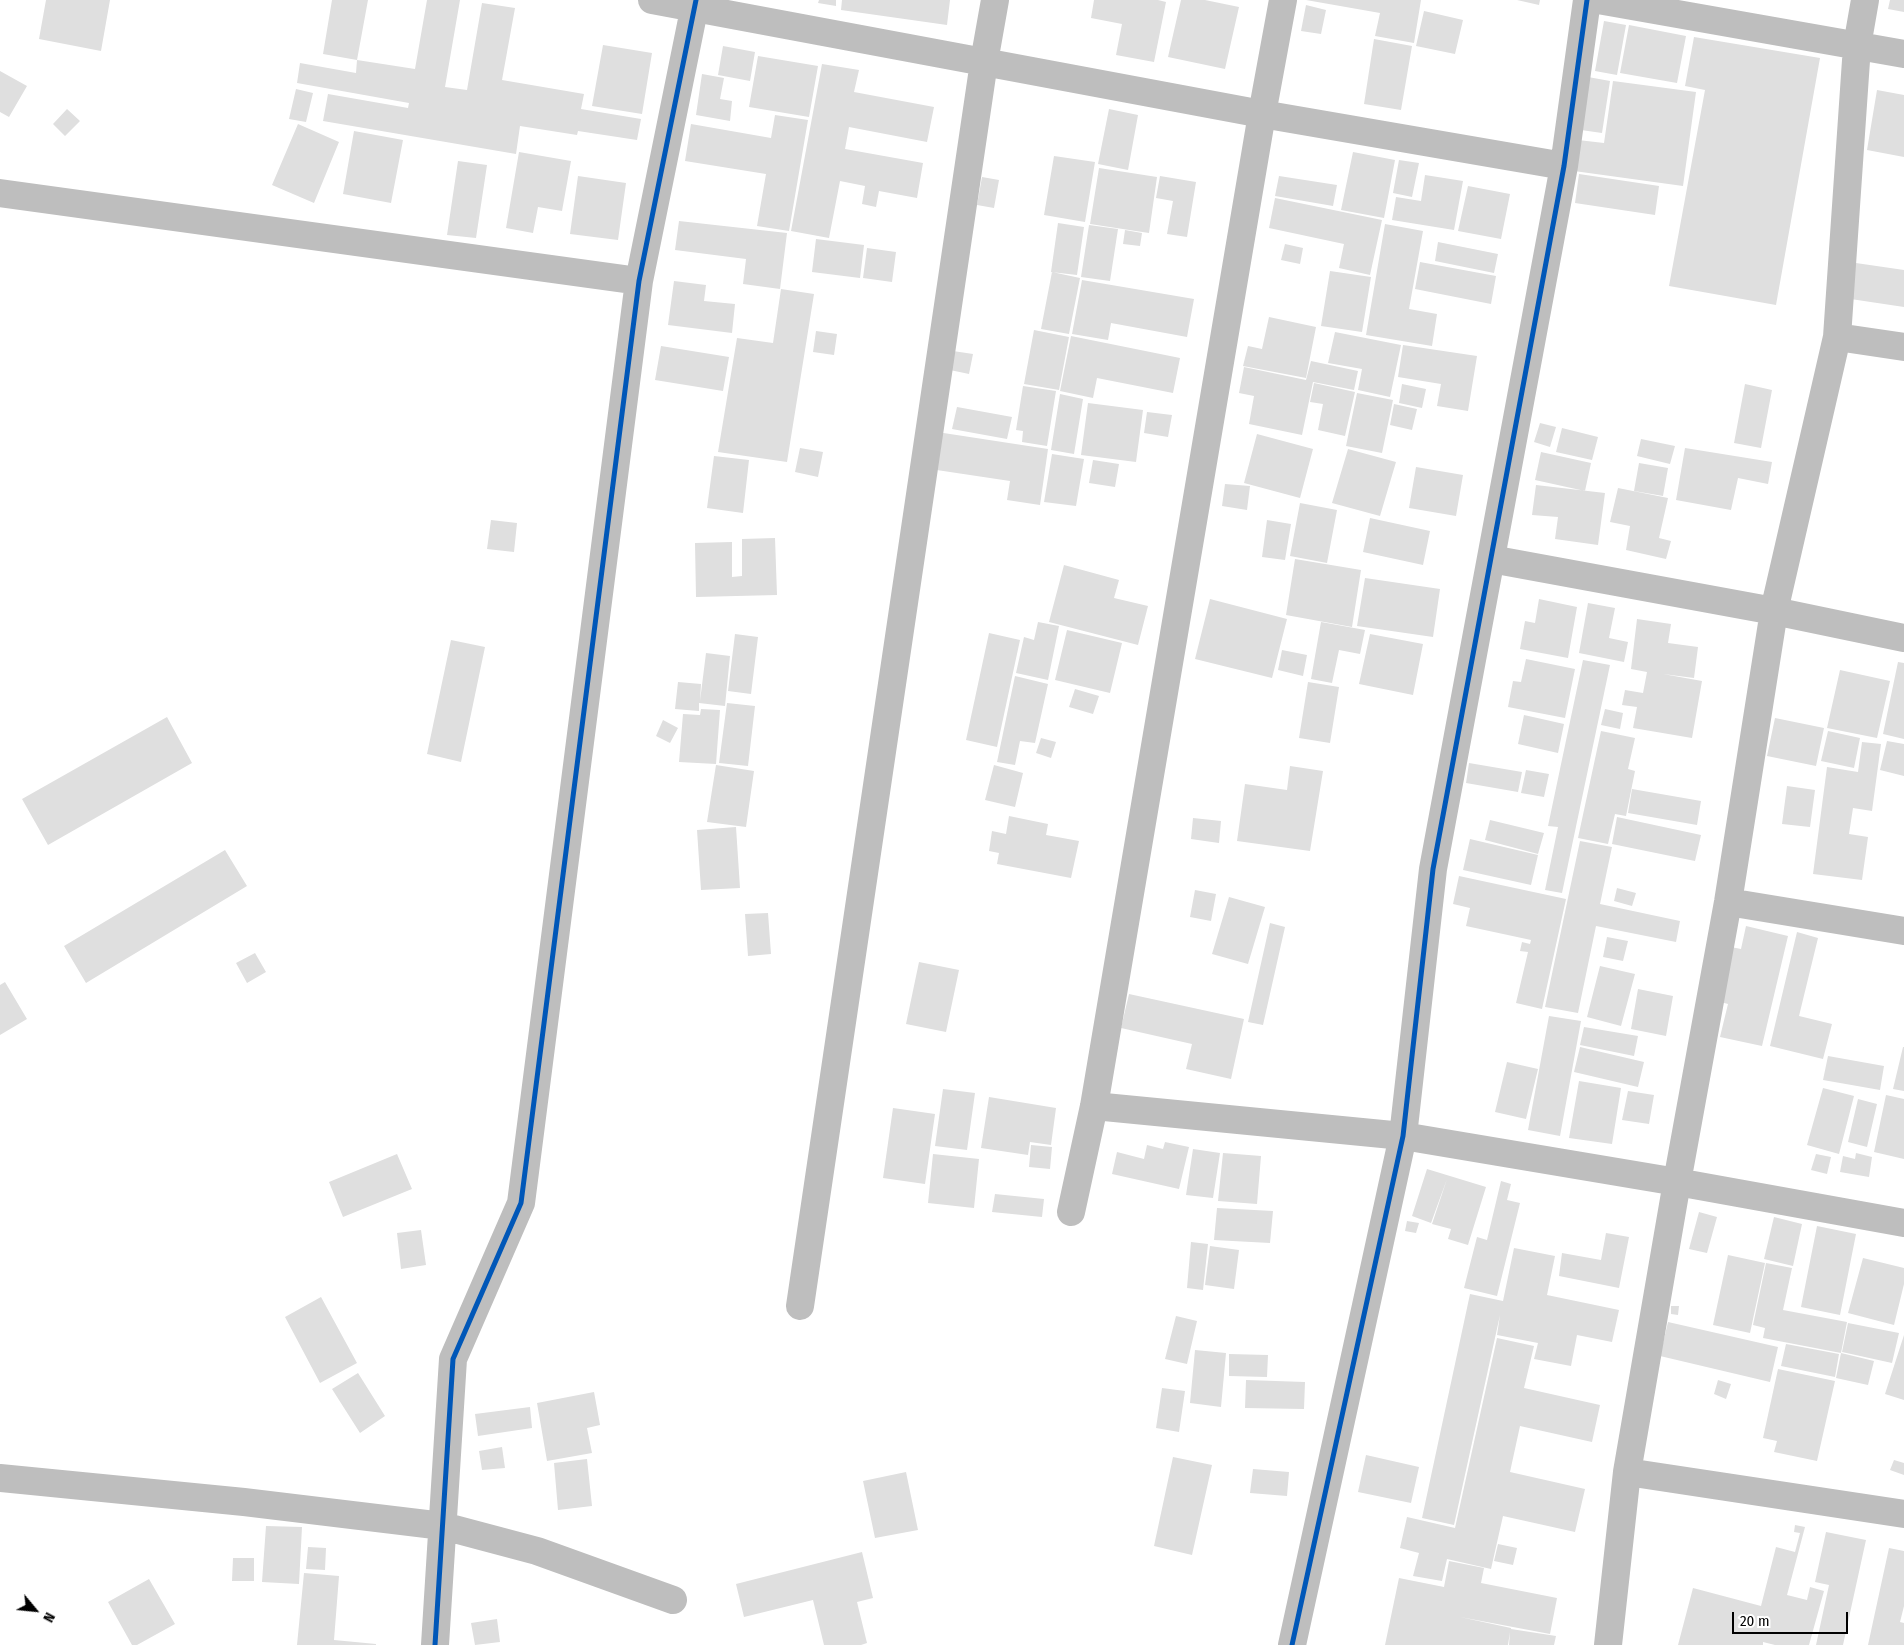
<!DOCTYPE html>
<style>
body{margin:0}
#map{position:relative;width:1904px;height:1645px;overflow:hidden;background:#fff;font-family:"Fira Sans Condensed",sans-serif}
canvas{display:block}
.north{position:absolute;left:10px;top:1585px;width:50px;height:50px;-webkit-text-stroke:4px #fff;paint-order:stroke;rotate:118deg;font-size:14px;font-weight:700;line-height:20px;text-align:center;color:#000}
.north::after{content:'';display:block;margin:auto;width:18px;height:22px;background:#000;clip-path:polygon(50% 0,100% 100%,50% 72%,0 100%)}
.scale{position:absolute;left:1732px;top:1612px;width:116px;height:22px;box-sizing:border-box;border:2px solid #000;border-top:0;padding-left:6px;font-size:15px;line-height:18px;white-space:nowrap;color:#000;-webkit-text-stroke:4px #fff;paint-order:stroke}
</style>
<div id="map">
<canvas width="1904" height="1645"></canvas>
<div class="north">N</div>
<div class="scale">20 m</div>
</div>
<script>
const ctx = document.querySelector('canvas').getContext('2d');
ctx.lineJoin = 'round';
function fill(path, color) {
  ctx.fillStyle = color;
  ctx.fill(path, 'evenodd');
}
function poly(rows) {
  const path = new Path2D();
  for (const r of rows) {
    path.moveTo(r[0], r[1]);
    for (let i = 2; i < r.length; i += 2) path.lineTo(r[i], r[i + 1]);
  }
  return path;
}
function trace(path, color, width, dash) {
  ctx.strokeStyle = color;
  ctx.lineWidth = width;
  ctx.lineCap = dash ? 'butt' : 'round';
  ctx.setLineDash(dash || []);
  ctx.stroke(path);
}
fill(poly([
 [46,0,110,0,101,51,39,39],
 [332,0,368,0,357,60,323,54],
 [427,0,460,0,445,87,467,90,482,3,515,8,502,80,584,94,581,109,641,119,637,140,578,131,577,135,520,126,516,154,323,121,328,94,408,108,409,103,297,83,300,63,356,73,357,60,415,69],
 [819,0,836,0,836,6,818,3],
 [842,0,950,0,947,25,841,10],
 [1094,0,1158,0,1166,2,1154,62,1116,55,1122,24,1091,18],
 [1181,0,1205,0,1239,7,1225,69,1168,57],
 [1306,0,1421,0,1414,43,1375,36,1380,13],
 [1517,0,1540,0,1539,5],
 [1890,0,1904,0,1904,12,1888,9],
 [1306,5,1326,10,1321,34,1301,31],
 [1424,11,1463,20,1455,54,1416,46],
 [1604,21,1626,25,1617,75,1595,71],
 [1629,25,1686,36,1677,83,1620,73],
 [1694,37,1820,58,1776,305,1669,286,1705,90,1685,86],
 [1374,39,1412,46,1401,110,1364,104],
 [603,45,652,53,642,114,592,106],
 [723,46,755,52,750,81,718,75],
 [758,56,818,66,809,117,749,107],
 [822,64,859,70,854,92,934,107,927,142,849,127,845,149,923,163,917,198,879,191,876,207,862,204,865,186,840,181,829,238,791,231],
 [0,71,27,86,9,117,0,112],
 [702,74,724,78,720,99,732,101,730,121,696,115],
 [1588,77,1610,81,1602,133,1581,130],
 [1613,81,1696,92,1683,186,1574,171,1578,140,1604,143],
 [296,89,313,93,306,122,289,119],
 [1877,90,1904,95,1904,157,1867,150],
 [67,109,80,121,65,136,53,124],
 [1109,109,1138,115,1128,170,1098,164],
 [775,115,808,120,789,231,757,226,766,174,685,161,691,124,771,138],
 [298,124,339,142,314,203,272,185],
 [354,131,403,140,391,203,343,194],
 [519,152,571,161,562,211,538,207,533,233,506,228],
 [1353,152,1395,160,1384,218,1341,210],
 [1054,156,1095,162,1085,222,1044,215],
 [1399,160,1419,163,1412,197,1393,193],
 [458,161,487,165,476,238,447,235],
 [1099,168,1157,177,1149,233,1090,224],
 [1579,174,1659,186,1655,215,1575,203],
 [1425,175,1463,181,1454,230,1392,220,1396,197,1421,201],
 [578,176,626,183,618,240,570,234],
 [1160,176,1196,182,1187,237,1167,234,1173,201,1156,198],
 [1279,176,1337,185,1333,206,1275,196],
 [982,177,999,180,994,208,977,205],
 [1468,186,1510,194,1501,239,1458,231],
 [1275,198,1382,220,1370,275,1339,268,1344,244,1269,228],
 [679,221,787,233,780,289,743,284,746,259,675,250],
 [1058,223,1084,227,1077,275,1051,272],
 [1385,224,1423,231,1409,309,1437,314,1432,346,1366,335],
 [1089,225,1118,229,1110,281,1081,277],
 [1125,230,1142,233,1140,246,1123,244],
 [816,239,864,245,860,278,812,272],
 [1438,242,1498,254,1494,273,1435,261],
 [1285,244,1303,248,1300,264,1281,260],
 [867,248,896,252,892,282,863,278],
 [1420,262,1496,276,1491,304,1415,289],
 [1849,262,1904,270,1904,307,1844,298],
 [1330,271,1371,277,1362,332,1321,326],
 [1052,272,1080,278,1069,334,1041,329],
 [1082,280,1194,299,1187,337,1111,323,1108,340,1072,334],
 [674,281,706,285,704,301,735,304,732,333,668,325],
 [781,289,814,294,787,462,718,452,737,338,773,343],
 [1269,317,1316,327,1306,378,1243,366,1248,346,1262,349],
 [1034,330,1069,337,1059,390,1024,384],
 [816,331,837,334,834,355,813,352],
 [1335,332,1401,345,1390,397,1358,390,1362,369,1328,363],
 [1071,336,1180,358,1173,393,1097,378,1093,398,1060,391],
 [1403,345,1477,356,1468,411,1437,406,1441,384,1398,377],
 [661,346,729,357,723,391,655,380],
 [953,351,973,354,969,374,950,370],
 [1311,361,1358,371,1354,390,1313,382,1302,435,1249,424,1254,396,1239,393,1244,367,1306,380],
 [1314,383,1355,392,1345,436,1318,430,1323,404,1310,402],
 [1402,384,1426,389,1422,408,1399,403],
 [1745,384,1772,390,1761,448,1734,443],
 [1023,386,1056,391,1047,446,1022,442,1023,431,1016,430],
 [1357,393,1393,400,1382,453,1346,446],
 [1060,394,1083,399,1074,454,1051,450],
 [1088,403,1143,410,1136,462,1081,455],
 [1394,404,1417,409,1412,430,1390,425],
 [957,407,1012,417,1007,439,952,429],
 [1147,412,1172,415,1168,437,1144,433],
 [1540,423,1556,427,1550,447,1534,442],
 [1562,428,1598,437,1592,460,1556,452],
 [937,432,1048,449,1040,505,1007,500,1010,481,930,469],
 [1257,434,1313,449,1300,498,1244,483],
 [1641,439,1675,446,1670,464,1637,456],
 [800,448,823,452,818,477,795,472],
 [1685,448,1772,462,1768,484,1738,478,1731,510,1676,500],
 [1348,449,1396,462,1380,516,1332,503],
 [1541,452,1591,463,1585,491,1535,480],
 [1052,454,1084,459,1076,506,1044,502],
 [714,456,749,460,743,513,707,508],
 [1093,460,1119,464,1115,487,1089,483],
 [1639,463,1668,468,1663,496,1634,491],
 [1416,467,1463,475,1456,516,1409,508],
 [1225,484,1250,486,1247,510,1222,506],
 [1536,485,1605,493,1598,545,1555,539,1558,517,1532,515],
 [1618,488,1668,498,1659,538,1671,541,1666,559,1626,550,1630,526,1610,522],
 [1300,503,1337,510,1327,563,1290,556],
 [1370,518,1430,531,1423,565,1363,552],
 [491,520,517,523,514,552,487,549],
 [1267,520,1291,524,1285,560,1262,557],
 [775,538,777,595,696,597,695,543,732,542,732,577,742,576,742,539],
 [1295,559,1361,570,1352,627,1286,615],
 [1064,565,1119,580,1114,598,1148,606,1138,645,1049,622],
 [1365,578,1440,589,1433,637,1357,626],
 [1210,599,1287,619,1272,678,1195,659],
 [1539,599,1577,607,1568,658,1520,649,1525,621,1535,623],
 [1588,603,1615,608,1609,638,1628,642,1624,662,1579,653],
 [1637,619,1671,624,1668,643,1698,647,1694,678,1663,674,1702,681,1692,738,1633,728,1637,707,1622,705,1625,690,1643,693,1647,672,1631,669],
 [1038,622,1059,626,1048,680,1016,673,1024,637,1034,640],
 [1321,622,1365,630,1360,654,1339,650,1332,683,1311,679],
 [1067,630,1122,643,1110,693,1055,680],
 [989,633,1020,640,997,747,966,740],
 [735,634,758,637,751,694,728,691],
 [1370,634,1423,644,1413,695,1359,684],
 [451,640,485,647,461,762,427,754],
 [1282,650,1307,655,1303,676,1278,670],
 [706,653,730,656,725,706,699,703,699,711,675,709,678,682,701,684,700,701],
 [1526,659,1575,669,1565,718,1508,707,1513,681,1521,682],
 [1583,660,1610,665,1562,893,1545,890,1558,827,1548,826],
 [1898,662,1904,663,1904,739,1883,734],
 [1840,670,1890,681,1877,738,1827,728],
 [1015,676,1048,684,1035,743,1020,741,1015,765,997,762],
 [1308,682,1339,687,1330,743,1299,738],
 [1075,689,1099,696,1093,714,1069,707],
 [727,703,755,706,748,766,719,763],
 [701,709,720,710,716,764,679,762,683,714,700,715],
 [1605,709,1623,713,1620,729,1601,725],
 [1524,715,1564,724,1558,753,1518,744],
 [167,717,192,763,48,845,22,799],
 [1775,718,1824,728,1816,766,1767,756],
 [663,720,678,728,670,743,656,736],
 [1601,731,1635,738,1628,769,1635,771,1626,816,1615,814,1608,844,1578,838],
 [1828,731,1860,738,1854,768,1821,761],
 [1041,738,1056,742,1051,758,1036,753],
 [1887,741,1904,744,1904,776,1880,770],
 [1862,742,1881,744,1872,811,1853,808,1849,834,1868,837,1862,880,1813,874,1827,767,1858,772],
 [1469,763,1522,772,1518,792,1466,783],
 [716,765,754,771,746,827,707,822],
 [994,765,1023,773,1015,807,985,800],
 [1290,766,1323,771,1310,851,1237,841,1245,784,1287,790],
 [1526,770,1549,774,1544,797,1521,793],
 [1787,786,1815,790,1810,827,1782,824],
 [1632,789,1701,801,1697,825,1628,813],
 [1009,816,1048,824,1046,835,1079,841,1071,878,997,864,999,853,989,851,992,831,1006,834],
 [1617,817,1701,835,1695,861,1612,844],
 [1193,818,1221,821,1219,843,1191,839],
 [1490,820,1544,833,1538,854,1485,840],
 [736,827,740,888,701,890,697,830],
 [1470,839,1538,855,1531,885,1463,870],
 [1580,841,1612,847,1600,904,1680,921,1676,942,1596,926,1578,1013,1545,1007],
 [225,850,247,886,86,983,64,946],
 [1459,876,1566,899,1542,1009,1516,1003,1528,952,1520,951,1522,942,1530,944,1531,940,1466,926,1470,908,1453,904],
 [1617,888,1636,893,1632,906,1614,901],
 [1195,890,1216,894,1211,921,1190,917],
 [1229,897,1265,907,1248,964,1212,954],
 [768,913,771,954,748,956,745,914],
 [1270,923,1285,927,1263,1025,1248,1022],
 [1746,926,1788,936,1762,1046,1720,1037,1728,1004,1713,1000,1726,946,1741,949],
 [1797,932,1818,938,1799,1016,1832,1024,1823,1059,1770,1046],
 [1607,937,1628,941,1623,961,1603,957],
 [255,953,266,972,247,983,236,963],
 [919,962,959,970,946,1032,906,1024],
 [1600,966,1635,974,1621,1026,1587,1017],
 [5,982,27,1019,0,1035,0,985],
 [1638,989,1673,996,1666,1036,1631,1029],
 [1129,994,1244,1019,1231,1079,1186,1069,1192,1044,1121,1028],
 [1549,1016,1581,1021,1560,1136,1528,1130],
 [1584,1027,1638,1036,1634,1056,1580,1045],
 [1580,1047,1644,1062,1638,1087,1574,1072],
 [1903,1047,1904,1047,1904,1091,1893,1089],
 [1828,1056,1884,1066,1880,1090,1823,1080],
 [1507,1062,1538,1069,1526,1119,1495,1112],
 [1579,1081,1621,1088,1612,1144,1569,1138],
 [1823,1088,1854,1096,1839,1154,1807,1145],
 [943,1089,975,1093,967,1150,935,1146],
 [1628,1091,1654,1095,1649,1124,1622,1120],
 [1886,1095,1904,1099,1904,1159,1874,1152],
 [989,1097,1056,1108,1051,1145,1030,1142,1028,1155,981,1148],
 [1858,1099,1877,1104,1867,1147,1848,1142],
 [893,1108,935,1114,925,1184,883,1178],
 [1165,1142,1189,1147,1179,1189,1112,1174,1117,1152,1144,1159,1147,1145,1163,1149],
 [1031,1145,1052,1147,1050,1169,1029,1167],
 [1193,1149,1220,1153,1213,1198,1186,1195],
 [1223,1153,1261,1156,1257,1204,1218,1201],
 [1856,1153,1872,1157,1869,1177,1840,1172,1843,1156,1855,1159],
 [397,1154,412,1189,343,1217,329,1182],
 [933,1154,979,1159,974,1208,928,1203],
 [1816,1154,1831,1157,1827,1174,1811,1170],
 [1427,1169,1486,1187,1468,1245,1448,1239,1451,1229,1432,1224,1447,1179,1431,1223,1412,1216],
 [1501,1181,1511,1184,1507,1200,1520,1203,1497,1296,1464,1288,1477,1237,1487,1240],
 [995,1194,1044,1199,1042,1217,992,1212],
 [1217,1208,1273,1211,1270,1243,1214,1240],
 [1699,1212,1717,1217,1707,1253,1689,1249],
 [1774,1217,1802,1224,1793,1266,1764,1259],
 [1407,1221,1419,1223,1416,1233,1405,1231],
 [1817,1226,1856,1234,1840,1315,1801,1307],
 [421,1230,426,1265,401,1269,397,1233],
 [1606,1233,1629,1237,1619,1288,1559,1276,1562,1253,1601,1260],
 [1191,1242,1208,1244,1203,1290,1187,1288],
 [1210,1246,1239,1250,1234,1289,1205,1285],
 [1514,1248,1555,1256,1547,1295,1619,1310,1612,1342,1577,1335,1571,1366,1534,1359,1538,1343,1497,1335,1500,1315,1454,1525,1422,1518,1470,1294,1503,1301],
 [1728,1255,1765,1263,1750,1333,1713,1325],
 [1863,1258,1904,1268,1904,1284,1894,1325,1848,1313],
 [1766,1263,1792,1268,1783,1310,1847,1322,1841,1353,1874,1361,1868,1385,1836,1378,1841,1353,1763,1338,1765,1328,1753,1325],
 [321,1297,357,1363,320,1383,285,1317],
 [1671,1306,1679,1306,1678,1315,1671,1314],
 [1176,1316,1197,1321,1187,1364,1165,1359],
 [1668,1322,1778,1347,1770,1382,1660,1356],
 [1848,1323,1899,1333,1892,1363,1842,1352],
 [1904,1335,1904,1400,1885,1394],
 [1497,1338,1534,1346,1524,1388,1600,1405,1592,1442,1520,1426,1510,1472,1585,1489,1575,1532,1503,1516,1491,1569,1447,1559,1442,1581,1413,1576,1419,1553,1400,1548,1407,1517,1455,1528],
 [1786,1344,1839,1354,1835,1377,1781,1366],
 [1195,1350,1226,1353,1221,1407,1190,1403],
 [1229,1354,1268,1355,1267,1377,1229,1376],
 [1778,1369,1835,1381,1817,1461,1774,1452,1777,1441,1763,1438],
 [358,1373,385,1416,360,1433,332,1389],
 [1246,1380,1305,1382,1304,1409,1245,1408],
 [1718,1380,1731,1384,1726,1399,1714,1394],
 [1162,1388,1185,1391,1179,1432,1156,1428],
 [594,1392,600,1425,587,1428,592,1453,547,1461,537,1403],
 [530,1407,532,1428,478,1436,475,1414],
 [502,1447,505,1468,482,1470,479,1451],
 [1366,1455,1419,1467,1411,1503,1358,1492],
 [1173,1457,1212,1465,1192,1555,1154,1546],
 [587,1459,592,1506,558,1510,554,1463],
 [1894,1460,1904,1463,1904,1475,1890,1470],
 [1253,1469,1289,1472,1287,1496,1250,1493],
 [906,1472,918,1530,875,1538,863,1481],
 [1795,1525,1805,1527,1787,1595,1807,1600,1810,1587,1824,1591,1809,1645,1775,1645,1763,1642,1763,1645,1678,1645,1693,1588,1761,1606,1776,1547,1795,1552,1800,1533,1794,1532],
 [266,1526,302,1527,299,1584,262,1582],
 [1826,1532,1866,1540,1843,1645,1816,1645,1829,1585,1815,1582],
 [1498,1544,1517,1548,1513,1565,1494,1561],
 [308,1547,326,1548,325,1570,306,1569],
 [1889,1548,1904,1551,1904,1606,1900,1622,1904,1623,1904,1645,1868,1645],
 [862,1552,873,1598,857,1602,867,1643,861,1645,824,1645,813,1600,744,1617,736,1584],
 [233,1558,254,1558,254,1581,232,1581],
 [1449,1561,1484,1568,1481,1583,1557,1598,1550,1634,1460,1617,1511,1628,1511,1629,1556,1636,1554,1645,1509,1645,1510,1632,1508,1645,1385,1645,1399,1578,1444,1587],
 [304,1573,339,1576,334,1640,376,1644,376,1645,297,1645],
 [149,1579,175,1624,137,1645,132,1645,108,1602],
 [497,1619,500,1642,475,1645,471,1623]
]), '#dfdfdf');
trace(poly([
 [652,0,1262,114,1564,166],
 [1598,0,1904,54],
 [1865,0,1857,46,1837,337,1904,347],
 [0,193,639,281],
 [1491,559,1774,611,1904,638],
 [1728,902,1904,931],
 [1094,1106,1403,1136,1677,1182,1904,1223],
 [1071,1212,1094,1106,1262,114,1283,0],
 [800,1306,984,62,995,0],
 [1627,1472,1904,1514],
 [0,1478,244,1502,443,1526,537,1551,673,1600],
 [435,1645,453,1359,521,1203,639,281,696,0],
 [1292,1645,1403,1136,1433,869,1564,166,1587,0],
 [1608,1645,1627,1472,1677,1182,1728,902,1774,611,1837,337]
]), '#bebebe', 28);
trace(poly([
 [435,1645,453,1359,521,1203,639,281,696,0],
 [1292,1645,1403,1136,1433,869,1564,166,1587,0]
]), '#0057b8', 5);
</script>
